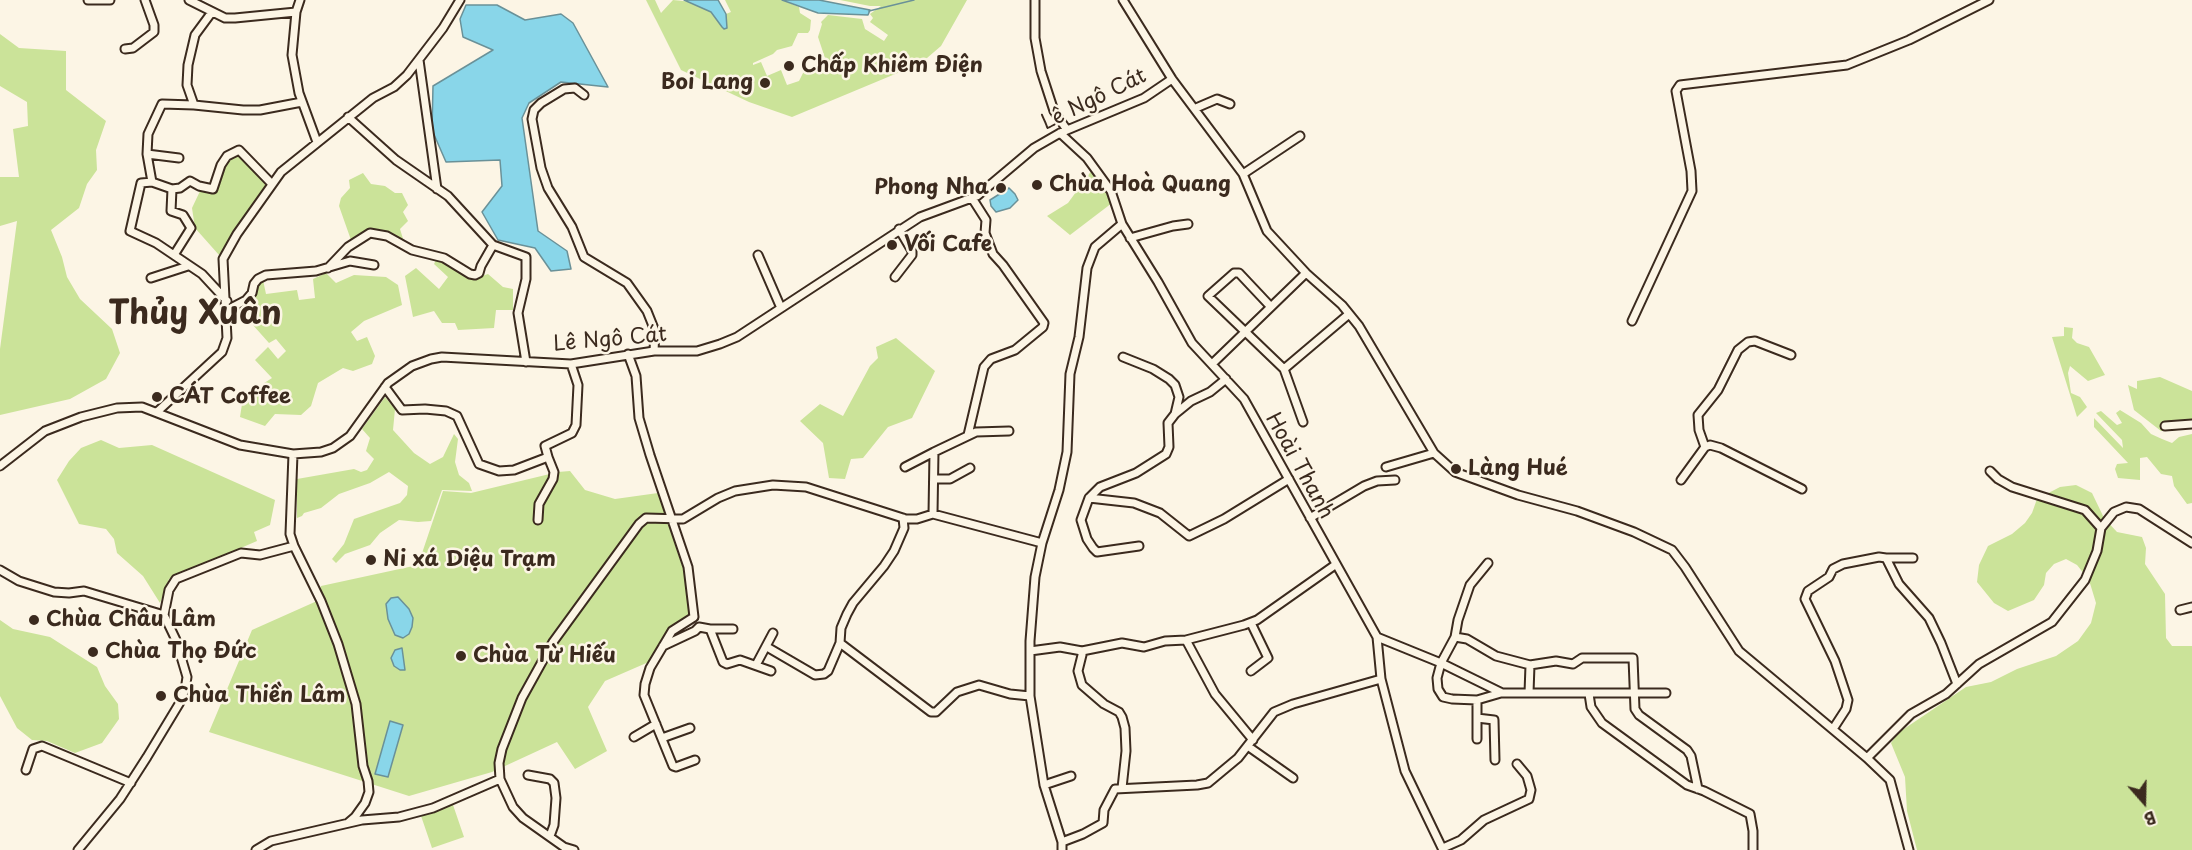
<!DOCTYPE html>
<meta charset="utf-8">
<style>
body{margin:0}
#map{position:relative;width:2192px;height:850px;overflow:hidden;background:#fcf5e5;font-family:"Playpen Sans",sans-serif}
canvas{display:block}
.north{position:absolute;left:2114px;top:772px;width:60px;height:60px;-webkit-text-stroke:4px #fcf5e5;paint-order:stroke;rotate:160deg;font-size:16px;font-weight:700;line-height:24px;text-align:center;color:#3b2a1e}
.north::after{content:'';display:block;margin:auto;width:21px;height:27px;background:#3b2a1e;clip-path:polygon(50% 0,100% 100%,50% 72%,0 100%)}
</style>
<div id="map">
<canvas width="2192" height="850"></canvas>
<div class="north">B</div>
</div>
<script>
const ctx = document.querySelector('canvas').getContext('2d');
ctx.lineJoin = 'round';
function fill(path, color) {
  ctx.fillStyle = color;
  ctx.fill(path, 'evenodd');
}
function poly(rows) {
  const path = new Path2D();
  for (const r of rows) {
    path.moveTo(r[0], r[1]);
    for (let i = 2; i < r.length; i += 2) path.lineTo(r[i], r[i + 1]);
  }
  return path;
}
function trace(path, color, width, dash) {
  ctx.strokeStyle = color;
  ctx.lineWidth = width;
  ctx.lineCap = dash ? 'butt' : 'round';
  ctx.setLineDash(dash || []);
  ctx.stroke(path);
}
function drawText(font, color, halo, rows, align = 'center') {
  ctx.font = font + ' "Playpen Sans",sans-serif';
  ctx.lineWidth = 5;
  ctx.setLineDash([]);
  ctx.textBaseline = 'middle';
  ctx.strokeStyle = halo;
  ctx.fillStyle = color;
  for (const [text, x, y, turn = 0] of rows) {
    ctx.save();
    ctx.translate(x, y);
    ctx.rotate((+turn || 0) * Math.PI / 180);
    ctx.textAlign = isNaN(turn) ? turn : align;
    if (halo) ctx.strokeText(text, 0, 0);
    ctx.fillText(text, 0, 0);
    ctx.restore();
  }
}
fill(poly([
 [646,0,655,0,661,13,673,0,693,2,711,12,722,27,727,28,726,14,731,12,725,0,782,0,799,7,800,13,811,20,810,30,808,33,798,33,792,46,777,50,773,54,753,63,753,65,761,62,767,76,781,70,787,85,799,81,805,69,826,61,818,37,822,24,821,22,828,15,862,19,865,29,884,41,888,35,870,22,873,18,870,14,881,6,870,6,840,0,967,0,941,46,927,58,912,67,792,117,749,102,681,70],
 [0,34,19,48,66,51,66,90,106,121,96,150,97,170,87,184,79,208,51,230,62,257,67,277,80,299,112,329,120,353,106,379,70,399,0,415,0,349,17,221,0,226,0,177,19,177,13,129,28,126,27,102,0,86],
 [239,152,266,185,262,194,219,255,195,228,192,208,201,189,215,191,218,187,224,166,232,156],
 [1092,170,1107,188,1112,203,1070,235,1047,216,1068,203],
 [363,173,371,184,385,186,395,193,402,193,408,205,403,212,408,221,400,229,404,242,386,231,369,228,351,240,339,206,341,198,350,188,349,180],
 [436,260,449,264,466,276,479,277,488,274,503,287,513,289,513,310,496,310,494,328,458,330,455,323,442,323,434,311,413,317,405,276,416,268,439,289,448,277,434,264],
 [326,273,336,283,354,275,386,277,398,285,402,305,364,321,351,332,357,341,367,337,375,356,372,364,353,371,343,368,318,383,311,406,301,415,275,414,265,426,240,417,242,404,253,400,255,389,272,378,255,360,268,347,278,359,286,351,276,339,269,343,252,324,246,307,258,285,263,280,266,294,297,290,299,300,315,298,313,279],
 [2064,327,2073,328,2072,338,2077,343,2089,347,2105,375,2088,381,2070,366,2068,373,2071,393,2080,397,2087,407,2077,417,2052,337,2064,336],
 [896,338,935,371,912,418,888,427,863,458,851,459,845,479,829,478,823,443,800,421,820,404,843,416,870,366,878,358,876,347],
 [2160,377,2192,391,2192,427,2172,431,2161,431,2134,410,2128,385,2137,389,2137,381],
 [385,397,395,409,393,430,414,453,430,464,443,457,454,434,458,439,455,462,459,475,469,483,472,491,442,490,431,521,418,522,399,520,380,533,370,545,345,554,336,563,332,559,344,544,354,519,400,503,407,495,408,486,389,472,370,483,339,494,321,508,304,513,302,516,297,518,297,479,354,469,361,472,367,470,374,459,366,451,370,438,362,429],
 [2120,410,2141,423,2151,434,2162,439,2172,443,2179,437,2192,434,2192,503,2187,504,2174,486,2172,476,2161,474,2147,457,2140,458,2140,480,2118,478,2115,469,2117,464,2128,463,2094,427,2094,418,2123,448,2122,440,2096,413,2101,411,2117,425,2122,423,2116,413],
 [101,440,119,448,152,445,275,500,270,525,254,532,257,541,169,579,160,603,143,576,117,553,114,539,106,529,79,524,57,480,69,461,81,448],
 [570,471,585,490,615,499,658,493,685,574,689,616,651,661,605,681,588,707,607,751,575,769,557,742,492,772,409,796,209,732,252,630,317,601,321,586,418,565,443,491,471,493,558,472],
 [2076,485,2092,493,2104,518,2117,532,2142,537,2146,548,2145,564,2165,594,2166,638,2172,646,2192,646,2192,850,1917,850,1907,811,1905,777,1891,743,1898,733,1966,687,1991,682,2017,669,2056,656,2078,641,2091,623,2096,603,2089,580,2077,565,2066,559,2054,564,2046,573,2044,585,2034,600,2008,611,1994,603,1977,582,1979,565,1988,546,2012,534,2025,523,2032,513,2037,499,2060,487],
 [0,620,13,629,50,637,97,667,105,686,118,704,119,719,102,743,75,753,47,741,32,740,17,728,0,696],
 [452,802,464,837,432,848,420,813]
]), '#cbe399');
const water = poly([
 [684,0,718,0,726,14,727,28,724,29,722,27,711,12,684,0],
 [782,0,819,0,870,10,868,15,818,13,782,0],
 [466,5,497,5,525,20,561,14,573,23,608,87,561,82,529,103,522,118,538,231,567,251,571,269,551,271,535,248,498,240,482,212,502,186,500,160,446,162,432,130,433,86,493,50,463,37,460,19,466,5],
 [1009,188,1015,194,1018,200,1010,208,996,212,991,206,990,200,1009,188],
 [398,597,409,609,413,618,412,627,409,634,403,638,395,635,388,619,386,604,391,598,398,597],
 [402,648,405,670,400,670,394,666,391,658,395,650,402,648],
 [390,721,403,725,388,777,375,774,390,721]
]);
fill(water, '#89d6e9');
trace(water, '#6a9198', 1.5);
trace(poly([
 [869,11,914,0]
]), '#6a9198', 1.5);
const minor = poly([
 [88,0,110,0],
 [189,0,225,18,235,18,296,12],
 [300,0,296,12,292,55,299,93,317,142],
 [1035,0,1035,38,1041,71,1054,111,1067,130],
 [1123,0,1172,79,1243,174,1267,231,1306,273,1342,305,1359,326,1434,453,1455,472,1518,495,1577,511,1634,532,1672,550,1685,567,1739,651,1867,758,1890,780,1909,850],
 [125,49,133,48,154,32,154,25,145,0],
 [419,60,437,189],
 [584,95,575,88,564,89,541,103,534,110,532,119,541,168,548,188,572,227,584,257,627,283,647,311,655,331,654,351],
 [194,105,187,85,188,65,195,35,212,12],
 [1196,108,1217,99,1230,104],
 [348,117,396,160,448,196,493,245,526,257,526,279,518,313,526,362],
 [1060,133,1087,158,1111,191,1122,224,1158,282,1192,343,1244,399,1377,637,1381,679,1405,771,1443,850],
 [147,154,179,158],
 [1243,174,1300,136],
 [152,182,147,154,148,134,162,104,194,105,243,110,260,110,302,102],
 [172,189,152,182,141,183,130,231,156,243,202,274,227,301],
 [1130,238,1173,226,1188,224],
 [174,255,191,228,183,215,171,211,172,189,180,188,190,181,199,186,213,189,221,165,227,156,239,150,272,184],
 [758,255,781,308],
 [328,268,348,247,370,233,387,236,412,250,444,258,470,274,475,275,479,273,481,266,493,245],
 [895,277,912,255,912,251,899,229],
 [151,278,188,266],
 [1271,307,1239,273,1234,273,1208,296,1284,369,1303,422],
 [227,310,246,300,252,293,254,284,258,279,266,275,316,271,350,261,374,265],
 [1632,321,1692,191,1691,171,1676,91,1680,85,1847,65,1909,40,1989,0],
 [628,354,636,376,639,418,650,455,688,567,694,617,672,631,650,668,645,684,644,695,673,766,676,767,695,760],
 [1123,357,1153,369,1169,379,1175,385,1179,397,1175,414],
 [1212,364,1306,273],
 [1284,369,1349,314],
 [385,387,402,410,425,409,446,411,457,416,479,464,499,471,514,470,548,457,545,446,572,433,576,425,578,385,571,364],
 [157,412,222,352,227,338,223,259,237,234,281,172,373,98,394,87,407,75,443,28,460,0],
 [2165,426,2192,424],
 [968,435,984,367,991,359,1015,350,1043,327,1044,323,1003,265,993,254,985,233,986,220,972,198],
 [1705,447,1699,430,1698,415,1718,390,1738,350,1748,342,1755,341,1791,355],
 [293,454,290,534,294,546,321,601,338,644,356,704,363,766,368,781,369,792,365,803,355,817,348,823],
 [0,466,45,431,81,417,117,408,142,407,240,445,293,454,321,452,333,448,350,436,388,383,412,366,431,359,442,357,571,364,654,351,697,351,720,344,737,337,920,217,977,196,1034,148,1060,133,1144,98,1172,79],
 [905,467,934,452],
 [1386,467,1434,453],
 [1990,471,1998,479,2012,487,2085,510,2101,528],
 [934,479,950,479,970,468],
 [1681,480,1705,447,1710,445,1721,448,1802,489],
 [1089,498,1134,503,1160,513,1189,536,1224,519,1289,479],
 [933,514,934,452,976,432,1009,431],
 [1310,518,1364,486,1377,481,1395,480],
 [538,520,539,504,553,479,554,472,548,457],
 [1139,546,1097,552,1093,548,1087,539,1081,520,1089,498,1100,487,1136,473,1166,454,1169,447,1168,423,1175,414,1191,401,1210,392,1226,379],
 [1886,558,1913,558],
 [1488,563,1470,585,1458,620,1455,637,1441,663,1437,678,1438,689,1443,697,1452,699,1477,700,1501,693],
 [0,570,19,581,54,592,69,593,84,591,164,615,176,640,187,677,185,690,179,704,147,757,120,799,78,850],
 [2180,610,2192,607],
 [164,615,169,590,176,579,241,553,260,555,294,546],
 [1251,623,1268,658,1251,671],
 [710,629,723,662,727,664,740,660,771,671],
 [1377,637,1441,663,1502,693,1666,693],
 [1455,637,1467,639,1496,656,1530,665,1556,661,1573,664,1582,658,1633,658,1635,709,1639,715,1687,750,1691,756,1698,789],
 [1186,640,1215,694,1253,740],
 [840,643,931,712,936,712,957,692,979,685,1010,694,1030,696],
 [663,646,695,631,699,627,710,629,733,629],
 [767,647,815,675,824,674,828,671,840,643,841,628,847,614,853,603,884,566,894,551,904,528,903,518],
 [1030,651,1060,647,1082,651,1122,643,1144,647,1165,641,1186,640,1244,625,1257,620,1335,565],
 [1082,651,1082,655,1078,671,1082,685,1104,704,1119,712,1122,717,1125,728,1126,751,1122,788],
 [756,665,773,633],
 [1529,693,1530,665],
 [1589,694,1591,707,1602,723,1687,785,1704,791,1750,814,1753,831,1753,850],
 [1477,700,1477,739],
 [1477,718,1494,720,1495,760],
 [1833,729,1846,709,1848,700,1835,661,1805,599,1808,591,1829,577,1833,569,1843,564,1879,557,1886,558,1899,584,1929,618,1941,643,1957,684],
 [634,737,656,724],
 [662,738,690,728],
 [1249,747,1293,778],
 [1867,758,1911,714,1946,694,1979,664,2052,622,2085,580,2097,551,2101,528,2114,512,2126,507,2139,509,2192,543],
 [26,770,33,749,42,746,131,783],
 [528,775,550,779,554,783,556,798,554,825,550,836],
 [1044,785,1071,776],
 [1062,842,1083,834,1103,823,1104,810,1115,789,1197,785,1208,783,1238,758,1274,712,1293,704,1381,679],
 [1443,848,1461,840,1484,820,1529,799,1531,790,1527,776,1517,764],
 [256,850,271,841,362,820,399,817,433,808,500,779],
 [574,850,564,847,523,818,513,807,500,779,499,763,502,749,522,698,553,642,639,524,646,518,683,519,718,498,735,491,773,485,806,487,906,519,917,519,933,514,1042,543],
 [1062,850,1062,842,1044,785,1030,696,1030,641,1035,577,1042,543,1059,490,1067,452,1070,374,1079,337,1087,268,1095,247,1122,224]
]);
trace(minor, '#3b2a1e', 11);
trace(minor, '#fcf5e5', 7);
for (const [x, y, r, color] of [
 [789,66,6,"#3b2a1e"],
 [765,83,6,"#3b2a1e"],
 [1037,185,6,"#3b2a1e"],
 [1001,188,6,"#3b2a1e"],
 [892,245,6,"#3b2a1e"],
 [157,397,6,"#3b2a1e"],
 [1456,469,6,"#3b2a1e"],
 [371,560,6,"#3b2a1e"],
 [34,620,6,"#3b2a1e"],
 [93,652,6,"#3b2a1e"],
 [461,656,6,"#3b2a1e"],
 [161,696,6,"#3b2a1e"]
]) {
  const dot = new Path2D();
  dot.arc(x, y, r, 0, 2 * Math.PI);
  ctx.fillStyle = color;
  ctx.fill(dot);
  trace(dot, '#fcf5e5', 2);
}
drawText('bold 21px', '#3b2a1e', '#fcf5e5', [
 ["Chấp Khiêm Điện",801,66],
 ["Boi Lang",753,83,"right"],
 ["Chùa Hoà Quang",1049,185],
 ["Phong Nha",989,188,"right"],
 ["Vối Cafe",904,245],
 ["CÁT Coffee",169,397],
 ["Làng Hué",1468,469],
 ["Ni xá Diệu Trạm",383,560],
 ["Chùa Châu Lâm",46,620],
 ["Chùa Thọ Đức",105,652],
 ["Chùa Từ Hiếu",473,656],
 ["Chùa Thiền Lâm",173,696]
], 'left');
drawText('21px', '#3b2a1e', '#fcf5e5', [
 ["Lê Ngô Cát",1094,100,-26],
 ["Lê Ngô Cát",610,340,-5],
 ["Hoài Thanh",1299,466,61]
]);
drawText('bold 33px', '#3b2a1e', '#fcf5e5', [
 ["Thủy Xuân",195,315]
]);
</script>
